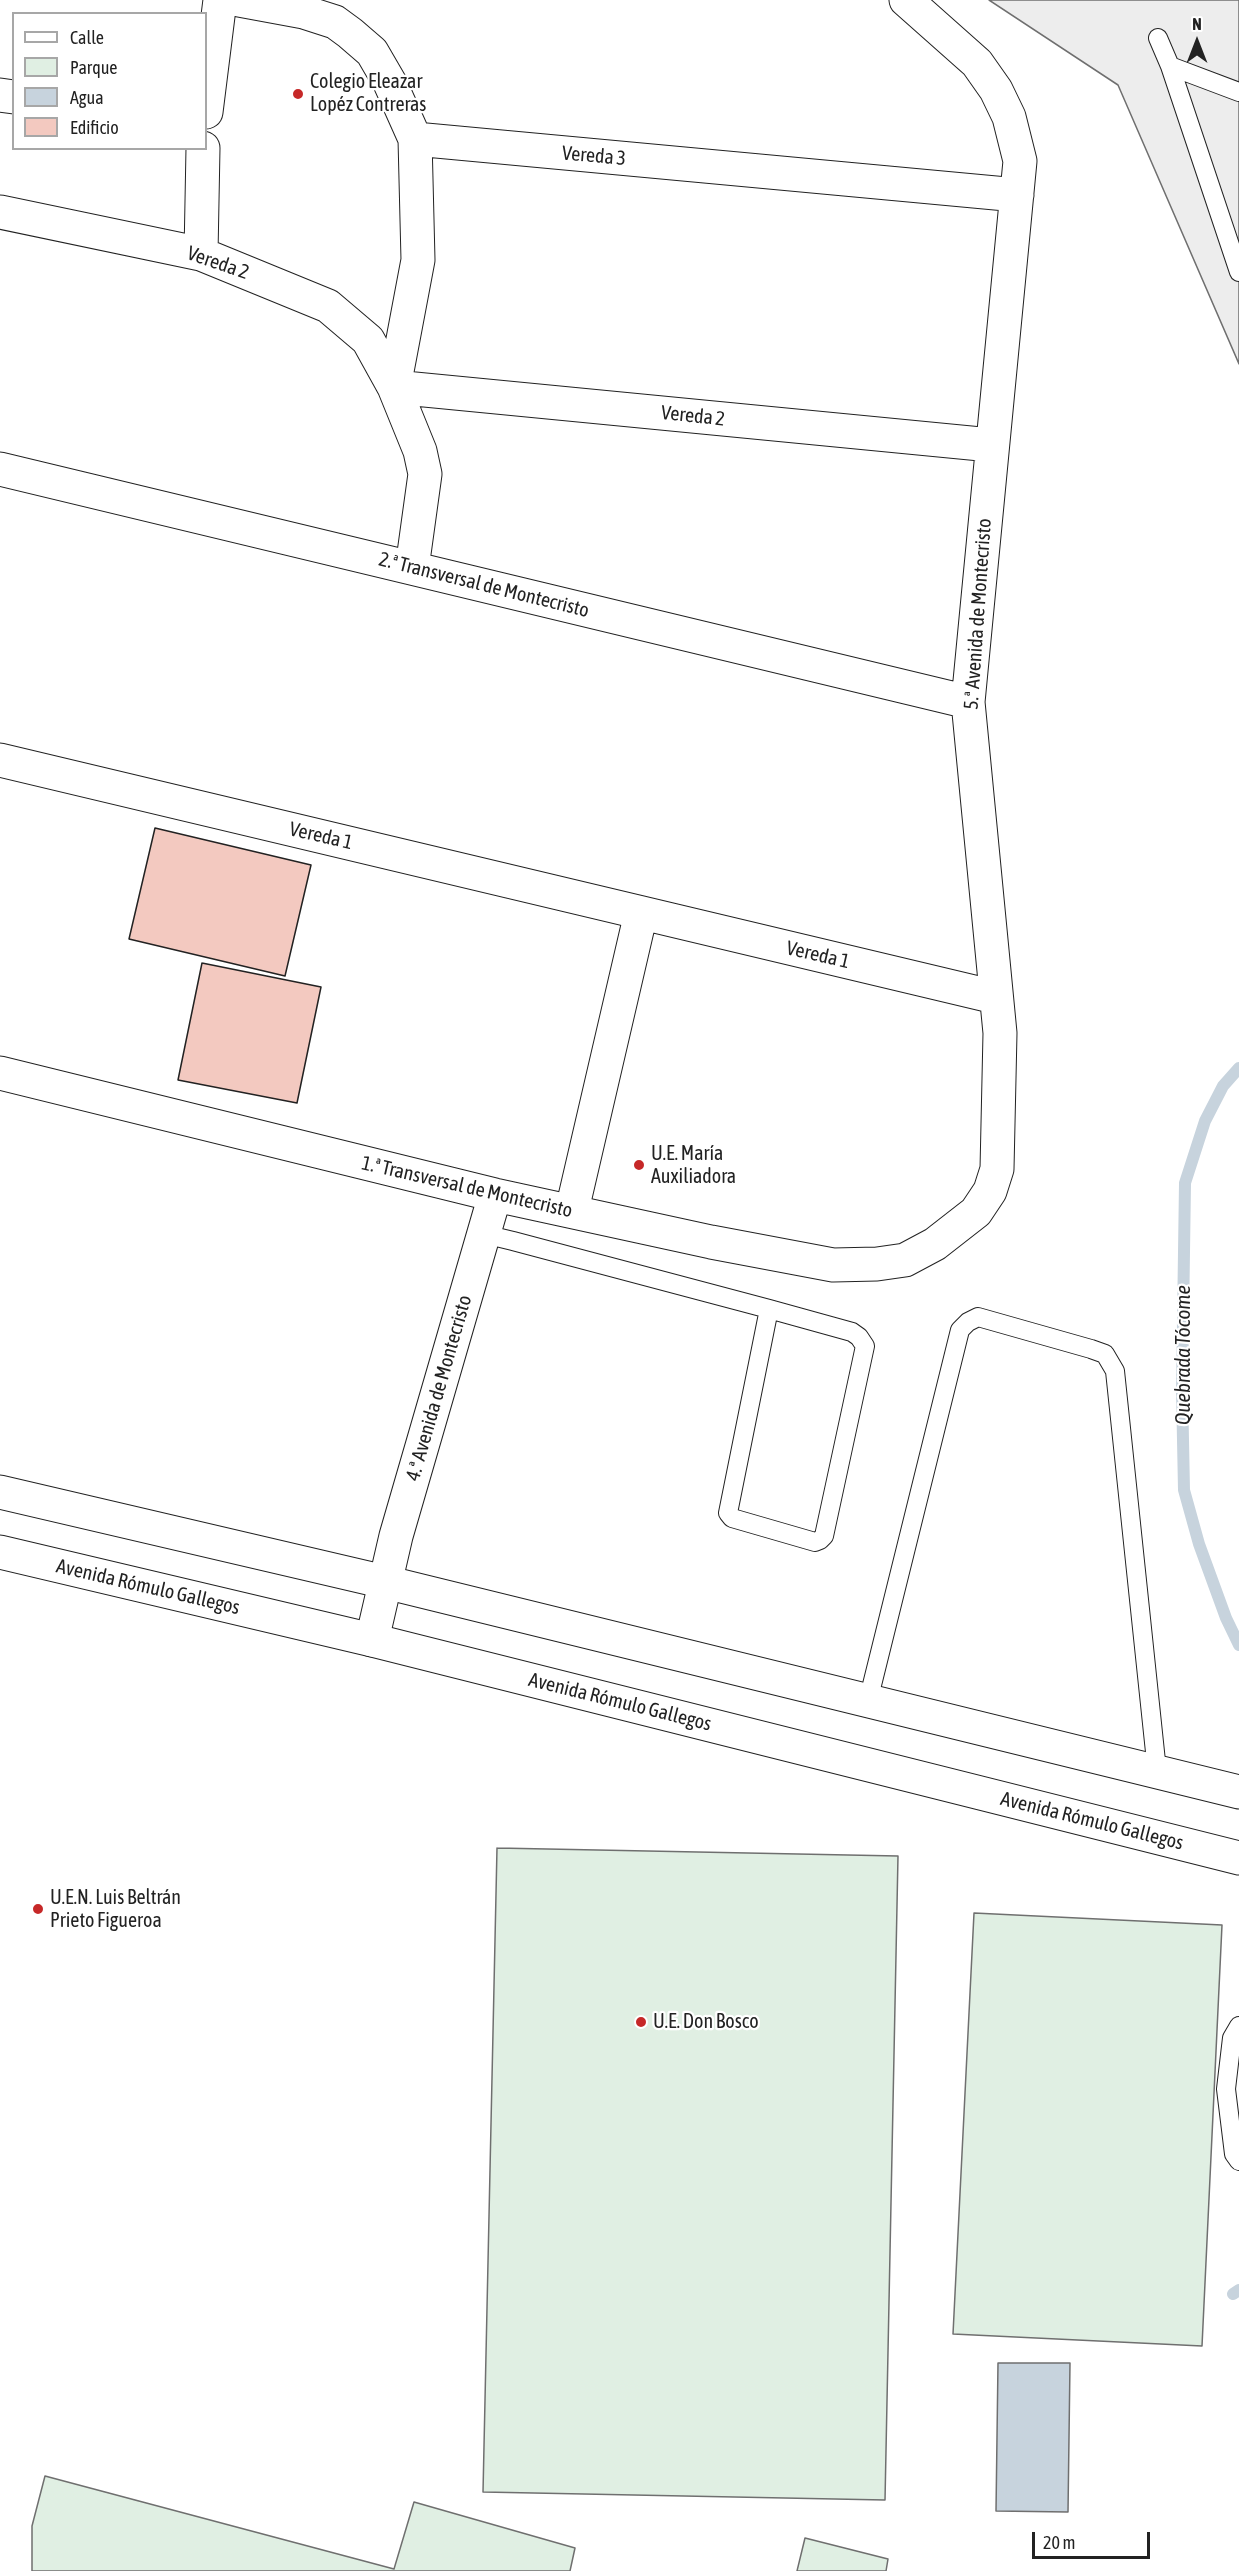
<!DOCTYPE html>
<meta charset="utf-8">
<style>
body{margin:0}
#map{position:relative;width:1239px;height:2571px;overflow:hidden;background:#fff;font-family:"Asap Condensed",sans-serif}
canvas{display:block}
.legend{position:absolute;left:12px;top:12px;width:195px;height:138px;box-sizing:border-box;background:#fff;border:2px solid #a7a7a7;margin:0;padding:8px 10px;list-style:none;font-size:18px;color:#222}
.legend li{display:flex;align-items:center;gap:12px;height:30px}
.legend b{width:30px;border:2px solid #a7a7a7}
.north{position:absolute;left:1167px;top:12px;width:60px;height:60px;-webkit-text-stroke:4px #fff;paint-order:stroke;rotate:0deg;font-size:16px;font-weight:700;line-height:24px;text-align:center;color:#222}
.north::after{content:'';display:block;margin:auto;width:21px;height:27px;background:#222;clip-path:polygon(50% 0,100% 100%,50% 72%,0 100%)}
.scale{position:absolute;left:1032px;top:2532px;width:118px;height:27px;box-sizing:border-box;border:3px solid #222;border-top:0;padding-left:8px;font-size:18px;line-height:21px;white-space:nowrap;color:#222;-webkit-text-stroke:4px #fff;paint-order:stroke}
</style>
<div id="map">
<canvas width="1239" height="2571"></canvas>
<ul class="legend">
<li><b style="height:8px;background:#fff"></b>Calle</li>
<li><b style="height:16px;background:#e0efe3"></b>Parque</li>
<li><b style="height:16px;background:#c7d3dd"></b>Agua</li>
<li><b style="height:16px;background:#f3c9c0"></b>Edificio</li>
</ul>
<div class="north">N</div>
<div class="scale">20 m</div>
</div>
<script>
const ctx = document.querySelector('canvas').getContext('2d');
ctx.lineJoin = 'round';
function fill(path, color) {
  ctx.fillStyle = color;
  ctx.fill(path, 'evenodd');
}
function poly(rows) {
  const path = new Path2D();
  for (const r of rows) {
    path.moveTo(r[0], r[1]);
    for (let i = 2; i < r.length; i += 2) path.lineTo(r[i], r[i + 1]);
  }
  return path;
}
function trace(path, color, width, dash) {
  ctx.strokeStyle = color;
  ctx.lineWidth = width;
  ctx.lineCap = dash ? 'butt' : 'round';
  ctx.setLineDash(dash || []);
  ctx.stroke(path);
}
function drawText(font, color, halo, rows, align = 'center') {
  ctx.font = font + ' "Asap Condensed",sans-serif';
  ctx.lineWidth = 4.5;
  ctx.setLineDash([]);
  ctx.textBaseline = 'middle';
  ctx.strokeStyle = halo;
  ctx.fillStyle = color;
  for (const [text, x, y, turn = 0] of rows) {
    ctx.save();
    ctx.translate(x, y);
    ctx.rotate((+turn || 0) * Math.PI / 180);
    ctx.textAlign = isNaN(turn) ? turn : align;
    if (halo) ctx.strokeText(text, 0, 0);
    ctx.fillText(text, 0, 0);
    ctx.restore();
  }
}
const green = poly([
 [497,1848,898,1856,885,2500,483,2492,497,1848],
 [974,1913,1222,1925,1202,2346,953,2334,974,1913],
 [45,2476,394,2569,414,2502,575,2548,570,2571,32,2571,32,2526,45,2476],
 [805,2538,888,2559,886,2571,797,2571,805,2538]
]);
fill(green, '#e0efe3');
trace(green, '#6f6f6f', 1.5);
const parking = poly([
 [989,0,1239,0,1239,364,1118,85,989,0]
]);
fill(parking, '#ededed');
trace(parking, '#6f6f6f', 1.5);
const water = poly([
 [998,2363,1070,2363,1068,2512,996,2511,998,2363]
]);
fill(water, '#c7d3dd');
trace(water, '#6f6f6f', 1.5);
trace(poly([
 [1239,1068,1223,1086,1205,1121,1185,1183,1182,1390,1184,1490,1199,1544,1226,1618,1239,1645],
 [1233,2294,1239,2290]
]), '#c7d3dd', 12);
const building = poly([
 [155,828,311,865,285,976,129,939,155,828],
 [202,963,321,987,297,1103,178,1080,202,963]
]);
fill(building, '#f3c9c0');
trace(building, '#222', 1.5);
const service = poly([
 [1158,38,1170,66,1239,272],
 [1170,66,1239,92],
 [484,1234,513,1241,769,1309,852,1332,859,1337,865,1346,824,1536,820,1540,815,1542,732,1518,728,1513,769,1309],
 [868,1701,960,1330,968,1322,978,1317,1091,1349,1105,1354,1115,1371,1157,1771],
 [1239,2026,1232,2038,1226,2089,1234,2154,1239,2161]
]);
const minor = poly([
 [239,0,304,12,335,22,350,33,372,52,390,83,415,139,418,260,394,387,420,451,425,474,412,568],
 [0,95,14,97],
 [206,112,220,0],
 [415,139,1017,195],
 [0,212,201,254,328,306,368,340,394,387,991,445],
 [201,254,203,148],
 [0,469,968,702],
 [0,760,995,997],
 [0,1073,495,1195,711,1242,833,1265,877,1264,905,1260,935,1244,976,1212,990,1191,997,1169,1000,1033,968,702,1020,161,1009,117,996,90,977,63,906,0],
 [572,1210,641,913],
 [372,1640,396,1536,495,1195]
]);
const primary = poly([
 [0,1492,385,1582,1239,1792],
 [0,1552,372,1640,1239,1858]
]);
trace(service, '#222', 20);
trace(minor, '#222', 35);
trace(primary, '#222', 35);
trace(service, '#fff', 18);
trace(minor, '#fff', 33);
trace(primary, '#fff', 33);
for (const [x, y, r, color] of [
 [298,94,6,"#c62828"],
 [639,1165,6,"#c62828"],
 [38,1909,6,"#c62828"],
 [641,2022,6,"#c62828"]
]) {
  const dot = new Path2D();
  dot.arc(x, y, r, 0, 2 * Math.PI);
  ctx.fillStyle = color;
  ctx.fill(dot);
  trace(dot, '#fff', 2);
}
drawText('20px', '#222', '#fff', [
 ["Colegio Eleazar",310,82],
 ["Lopéz Contreras",310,105],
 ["U.E. María",651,1154],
 ["Auxiliadora",651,1177],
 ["U.E.N. Luis Beltrán",50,1898],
 ["Prieto Figueroa",50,1921],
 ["U.E. Don Bosco",653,2022]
], 'left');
drawText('20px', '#222', '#fff', [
 ["Vereda 3",594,156,5],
 ["Vereda 2",218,263,19],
 ["Vereda 2",693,416,6],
 ["2.ª Transversal de Montecristo",484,585,14],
 ["5.ª Avenida de Montecristo",978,614,-86],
 ["Vereda 1",321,836,13],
 ["Vereda 1",818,955,13],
 ["1.ª Transversal de Montecristo",467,1187,13],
 ["4.ª Avenida de Montecristo",439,1388,-74],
 ["Avenida Rómulo Gallegos",148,1587,13],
 ["Avenida Rómulo Gallegos",620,1702,14],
 ["Avenida Rómulo Gallegos",1092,1821,14]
]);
drawText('italic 21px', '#222', '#fff', [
 ["Quebrada Tócome",1183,1355,-90]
]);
</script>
